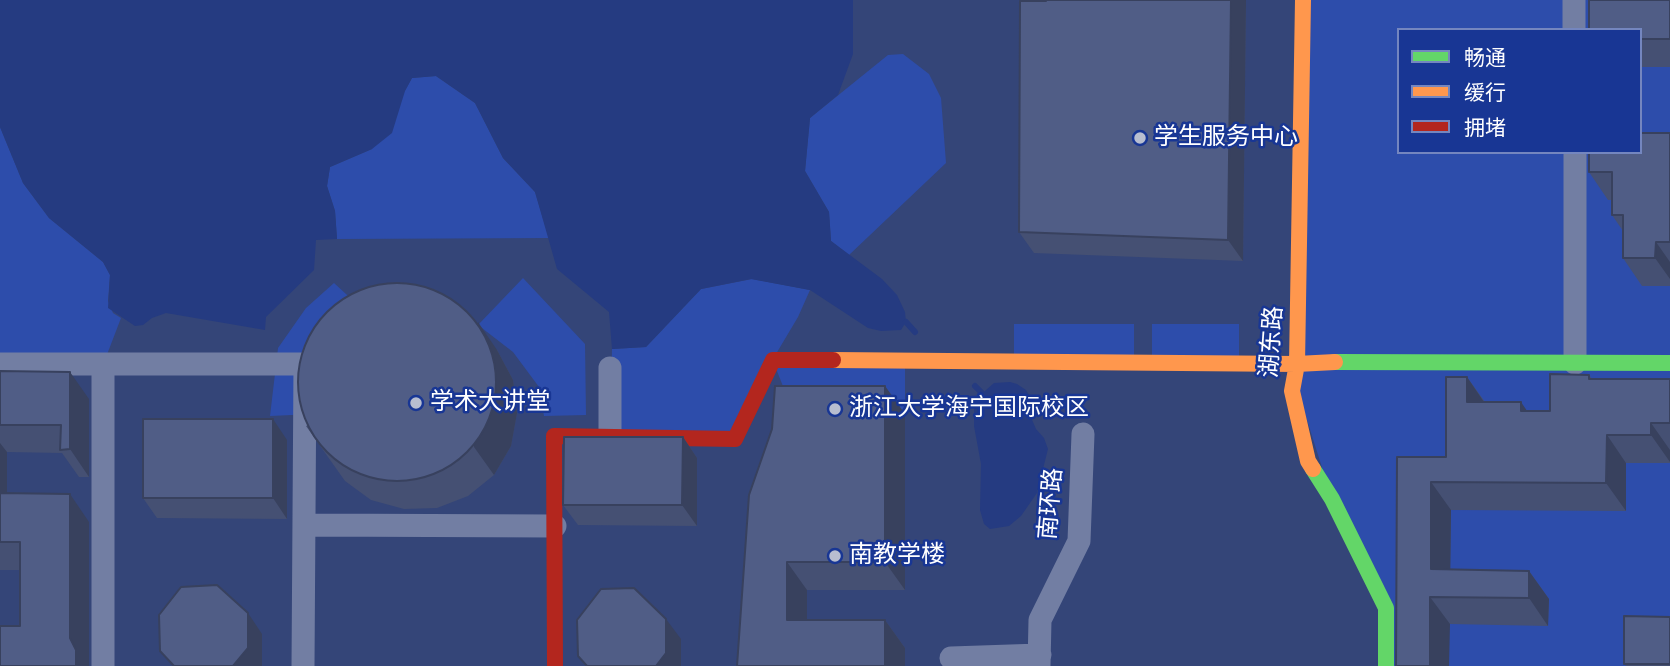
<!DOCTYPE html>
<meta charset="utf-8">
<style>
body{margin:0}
#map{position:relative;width:1670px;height:666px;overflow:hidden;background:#344578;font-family:"Titillium Web","Noto Sans SC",sans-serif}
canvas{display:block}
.legend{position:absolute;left:1397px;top:28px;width:245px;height:126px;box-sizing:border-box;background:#183694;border:2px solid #7486bf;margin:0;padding:9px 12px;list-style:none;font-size:21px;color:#fff}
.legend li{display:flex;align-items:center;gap:14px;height:35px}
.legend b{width:35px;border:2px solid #7486bf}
</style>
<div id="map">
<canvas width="1670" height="666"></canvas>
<ul class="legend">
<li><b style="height:9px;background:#63d668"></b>畅通</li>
<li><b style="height:9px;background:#ff974d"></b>缓行</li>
<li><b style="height:9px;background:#b3261e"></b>拥堵</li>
</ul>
</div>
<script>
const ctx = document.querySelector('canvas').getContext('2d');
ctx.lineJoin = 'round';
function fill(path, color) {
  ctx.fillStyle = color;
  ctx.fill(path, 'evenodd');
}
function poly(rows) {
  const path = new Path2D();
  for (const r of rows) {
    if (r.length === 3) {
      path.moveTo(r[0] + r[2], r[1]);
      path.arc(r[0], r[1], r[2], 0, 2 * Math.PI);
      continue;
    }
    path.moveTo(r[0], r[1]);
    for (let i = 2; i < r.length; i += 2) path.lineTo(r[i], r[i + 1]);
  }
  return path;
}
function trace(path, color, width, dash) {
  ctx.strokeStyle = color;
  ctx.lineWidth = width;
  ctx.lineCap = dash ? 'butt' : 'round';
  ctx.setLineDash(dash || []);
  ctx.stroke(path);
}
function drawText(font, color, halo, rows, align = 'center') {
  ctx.font = font + ' "Titillium Web","Noto Sans SC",sans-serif';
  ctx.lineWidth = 5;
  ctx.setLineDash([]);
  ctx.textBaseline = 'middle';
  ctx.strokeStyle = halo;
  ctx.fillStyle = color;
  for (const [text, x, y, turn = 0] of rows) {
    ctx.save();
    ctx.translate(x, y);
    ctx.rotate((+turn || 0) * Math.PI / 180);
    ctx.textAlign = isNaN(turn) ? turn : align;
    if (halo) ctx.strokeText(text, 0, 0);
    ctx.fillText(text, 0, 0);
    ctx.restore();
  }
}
fill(poly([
 [1303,0,1609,0,1608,30,1399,30,1399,152,1608,152,1646,200,1670,286,1670,666,1386,666,1386,608,1332,499,1294,379],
 [903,54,929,74,941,98,946,163,849,255,831,241,829,212,805,171,810,118,888,55],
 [1640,67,1670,67,1670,161,1640,152],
 [436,76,475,103,503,158,535,192,549,238,337,239,335,211,327,186,330,167,372,149,412,78],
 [0,127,23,183,49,218,103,262,110,275,108,301,113,313,121,318,103,365,0,364],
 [523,278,585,344,586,415,544,416,539,387,513,352,478,325],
 [752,279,810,290,798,317,773,359,905,360,905,414,794,414,773,361,735,439,610,438,612,349,646,347,701,289],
 [334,283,370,316,314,414,270,416,278,348,306,308],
 [1014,324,1134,324,1134,361,1014,361],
 [1152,324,1239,324,1239,362,1152,361]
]), '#2d4dab');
fill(poly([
 [0,0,853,0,853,54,838,95,810,118,805,171,829,212,831,241,882,279,897,295,905,312,906,322,901,330,881,331,868,328,810,290,751,279,701,289,646,347,612,349,609,312,557,269,535,192,503,158,475,103,436,76,412,78,405,91,392,133,372,149,330,167,327,186,335,211,337,239,316,240,314,270,266,317,265,330,166,313,152,318,143,325,135,326,108,308,110,275,103,262,49,218,23,183,0,127],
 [1010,382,1017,384,1026,390,1032,400,1030,415,1036,429,1044,438,1048,449,1037,493,1021,516,1009,526,990,529,984,524,980,510,981,464,974,426,974,406,977,398,994,383]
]), '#253b81');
trace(poly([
 [906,322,915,332],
 [975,386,982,393]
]), '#253b81', 6);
trace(poly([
 [1574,0,1574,30],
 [1575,152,1575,363],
 [0,364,305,364,303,666],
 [103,365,103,666],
 [610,368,610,438],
 [304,525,555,526],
 [951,658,1040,655],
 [1039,666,1040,620,1079,541,1083,434]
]), '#727ea3', 23);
trace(poly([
 [1335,362,1670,363],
 [1313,469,1332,499,1386,608,1386,666]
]), '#63d668', 16);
trace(poly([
 [1303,0,1297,364,1292,391,1308,461,1313,469],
 [833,360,1297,364,1335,362]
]), '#ff974d', 16);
trace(poly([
 [555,666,554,436,735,439,773,360,833,360]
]), '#b3261e', 16);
fill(poly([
 [1046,0,1246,0,1243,261,1034,253,1019,232],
 [1670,0,1670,67,1640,67,1640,30],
 [1670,133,1670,286,1642,286,1623,258,1623,231,1612,215,1612,200,1608,200,1589,172],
 [497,350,513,380,517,413,511,446,494,475,468,496,437,508,404,509,371,500,345,481,306,426],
 [0,371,89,399,89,477,79,477,62,453,7,452,7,493,89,522,89,666,20,626,20,570,0,570],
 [1589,375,1592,379,1670,379,1670,463,1626,463,1626,511,1451,510,1450,570,1529,571,1549,599,1548,626,1450,624,1396,666,1397,457,1446,457,1467,377,1485,402,1527,411,1550,411],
 [885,386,905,414,905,590,807,590,807,620,885,620,905,648,905,666,737,666,772,429],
 [683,437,697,458,697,526,578,525,563,505],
 [287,440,287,519,157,518,143,498],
 [1670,617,1670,666,1626,666,1624,664]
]), '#455073');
fill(poly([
 [1231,0,1246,0,1243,261,1228,240],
 [1656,242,1670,262,1670,279,1655,258],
 [478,322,497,350,513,380,517,413,511,446,494,475,474,447],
 [70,372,89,399,89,477,70,449],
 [1467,377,1486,405,1467,402],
 [885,386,905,414,905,590,885,562],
 [1521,402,1540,430,1521,411],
 [273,419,287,440,287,519,273,498],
 [1651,423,1670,450,1670,462,1651,435],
 [1607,435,1626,463,1626,511,1606,483],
 [683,437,697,458,697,526,682,505],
 [0,443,7,452,7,520,0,510],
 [1431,482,1451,510,1450,597,1431,569],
 [70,494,89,522,89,666,76,666,70,638],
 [787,562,807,590,807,648,787,620],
 [1529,571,1549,599,1548,626,1529,598],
 [1430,597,1450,624,1449,666,1430,666],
 [248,613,262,634,262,666,233,666],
 [666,619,681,639,681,666,656,666],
 [885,620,905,648,905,666,885,666]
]), '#38415e');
const building = poly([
 [1046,0,1231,0,1228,240,1019,232,1020,1,1046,1,1046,0],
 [1589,0,1670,0,1670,39,1640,39,1640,30,1589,30,1589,0],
 [1640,133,1670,133,1670,242,1656,242,1655,258,1623,258,1623,215,1612,215,1612,172,1589,172,1589,152,1640,152,1640,133],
 [397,382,99],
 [0,371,70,372,70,449,60,450,61,425,0,425,0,371],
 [1550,374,1589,375,1589,379,1670,379,1670,423,1651,423,1651,435,1607,435,1606,483,1431,482,1431,569,1529,571,1529,598,1430,597,1430,666,1396,666,1397,457,1446,457,1446,377,1467,377,1467,402,1521,402,1521,411,1550,411,1550,374],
 [775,386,885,386,885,562,787,562,787,620,885,620,885,666,737,666,749,495,772,429,775,386],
 [143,419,273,419,273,498,143,498,143,419],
 [564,437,683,437,682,505,563,505,564,437],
 [0,493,70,494,70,638,76,650,76,666,0,666,0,626,20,626,20,542,0,542,0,493],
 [217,585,248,613,248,648,233,666,174,666,160,651,159,615,181,587,217,585],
 [634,588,666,619,666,653,656,666,587,666,578,656,577,620,601,589,634,588],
 [1624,616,1670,617,1670,664,1624,664,1624,616]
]);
fill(building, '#505d86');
trace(building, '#38415e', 2);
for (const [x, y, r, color] of [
 [1140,138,7,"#b8bed0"],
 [416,403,7,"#b8bed0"],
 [835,409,7,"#b8bed0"],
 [835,556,7,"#b8bed0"]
]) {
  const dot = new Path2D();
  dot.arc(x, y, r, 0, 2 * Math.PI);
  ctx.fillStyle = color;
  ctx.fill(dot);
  trace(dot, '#183694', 2.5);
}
drawText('24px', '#fff', '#183694', [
 ["学生服务中心",1154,138],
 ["学术大讲堂",430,403],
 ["浙江大学海宁国际校区",849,409],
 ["南教学楼",849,556]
], 'left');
drawText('24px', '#fff', '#183694', [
 ["湖东路",1273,342,-86],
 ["南环路",1052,504,-85]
]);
</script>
